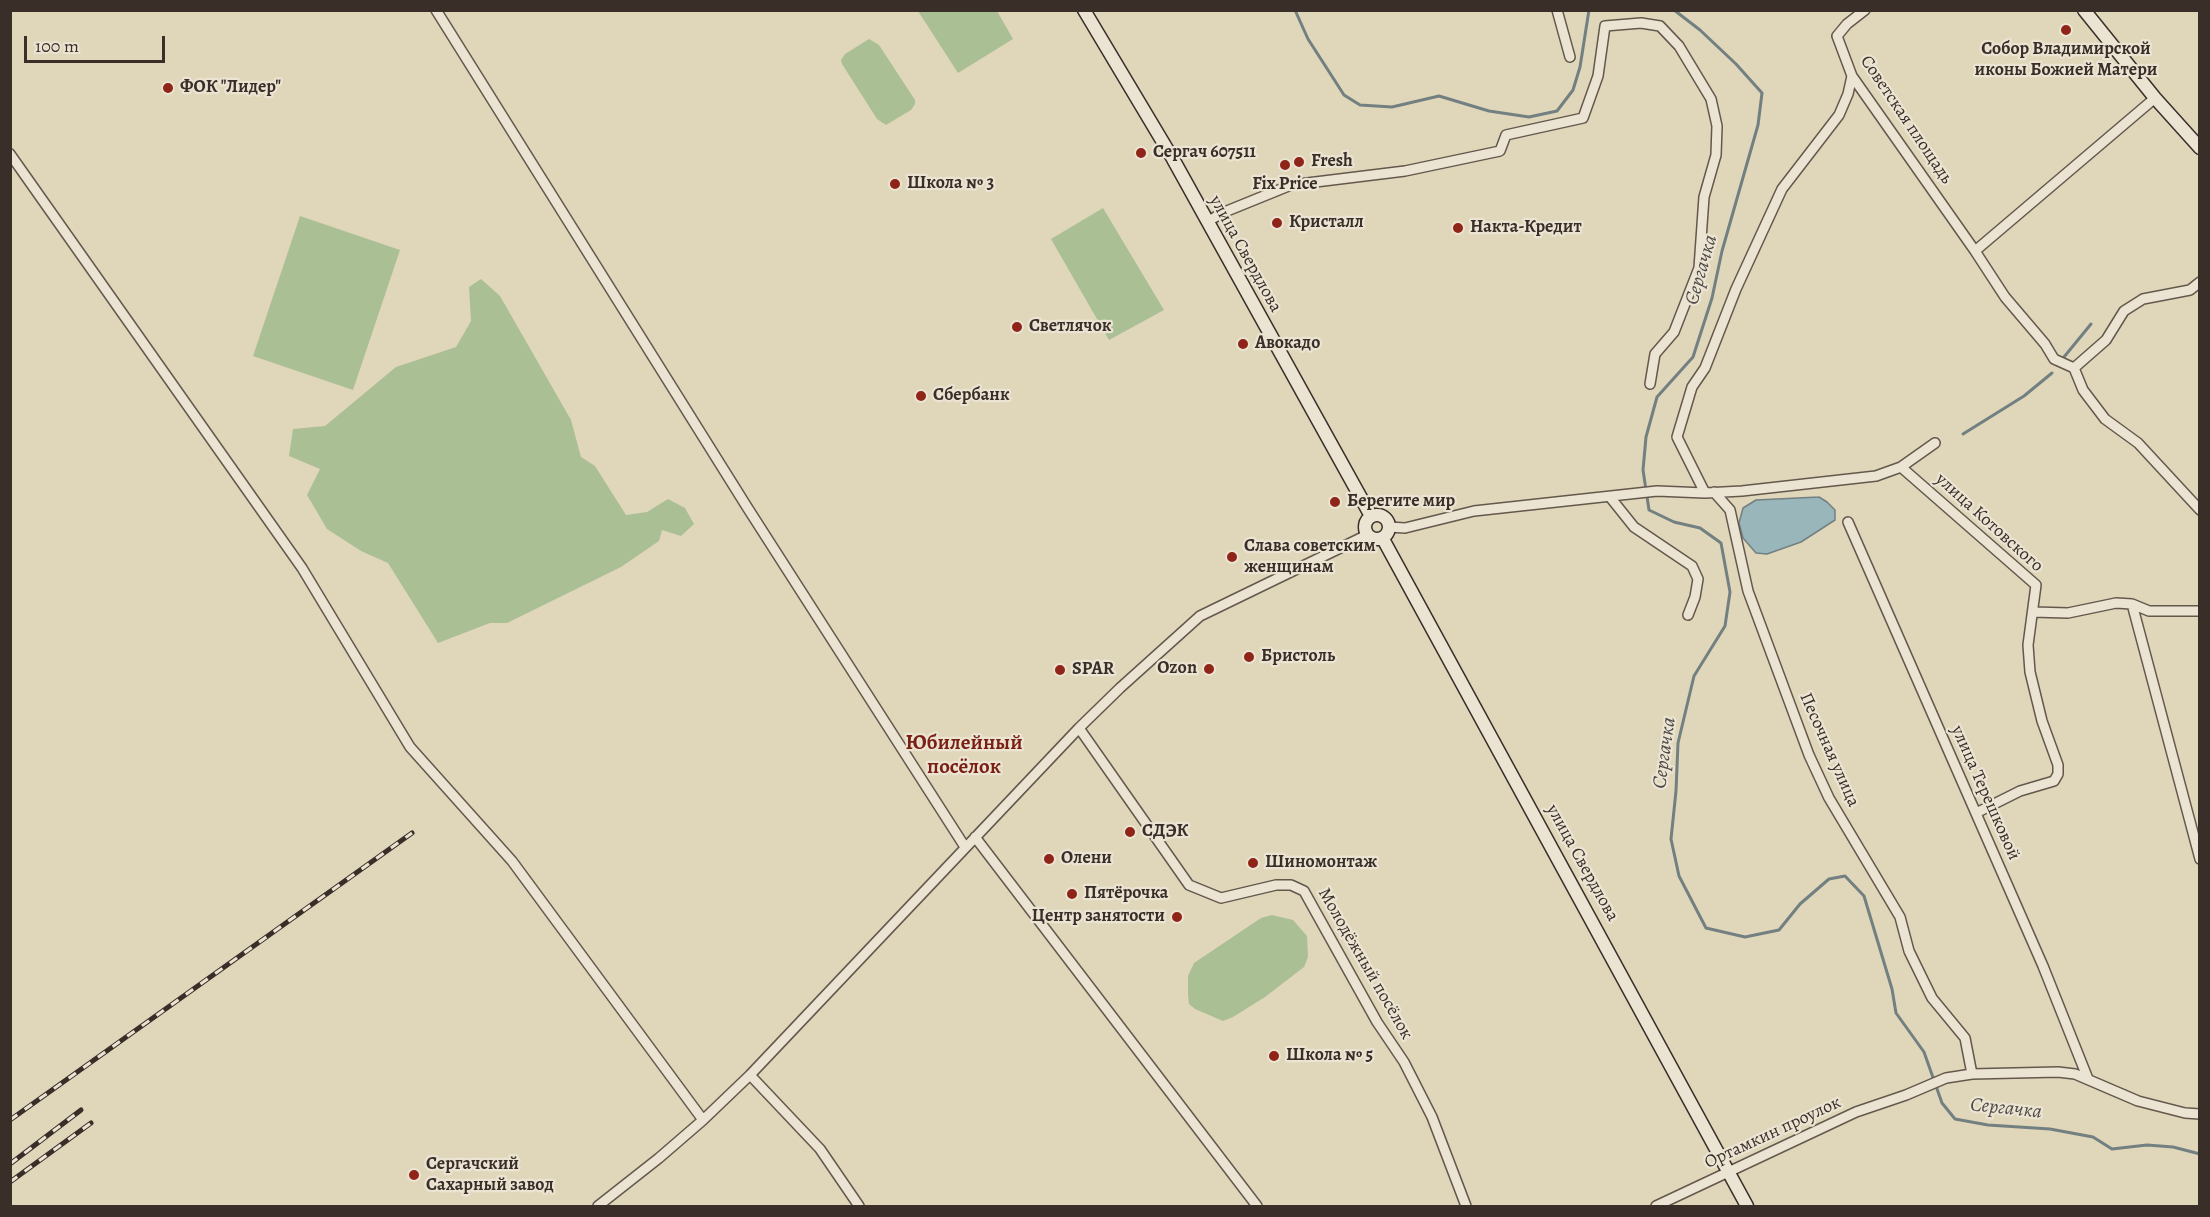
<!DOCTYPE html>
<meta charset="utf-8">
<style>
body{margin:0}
#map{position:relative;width:2210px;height:1217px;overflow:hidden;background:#e0d6ba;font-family:Alegreya,serif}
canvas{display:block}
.frame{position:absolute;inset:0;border:12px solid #3a2e29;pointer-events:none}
.scale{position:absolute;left:24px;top:36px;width:141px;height:27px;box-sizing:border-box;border:3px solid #3a2e29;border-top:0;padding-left:8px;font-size:18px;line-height:21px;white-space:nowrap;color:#3a2e29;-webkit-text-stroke:4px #ebe4d2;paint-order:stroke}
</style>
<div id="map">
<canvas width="2210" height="1217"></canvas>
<div class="frame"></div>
<div class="scale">100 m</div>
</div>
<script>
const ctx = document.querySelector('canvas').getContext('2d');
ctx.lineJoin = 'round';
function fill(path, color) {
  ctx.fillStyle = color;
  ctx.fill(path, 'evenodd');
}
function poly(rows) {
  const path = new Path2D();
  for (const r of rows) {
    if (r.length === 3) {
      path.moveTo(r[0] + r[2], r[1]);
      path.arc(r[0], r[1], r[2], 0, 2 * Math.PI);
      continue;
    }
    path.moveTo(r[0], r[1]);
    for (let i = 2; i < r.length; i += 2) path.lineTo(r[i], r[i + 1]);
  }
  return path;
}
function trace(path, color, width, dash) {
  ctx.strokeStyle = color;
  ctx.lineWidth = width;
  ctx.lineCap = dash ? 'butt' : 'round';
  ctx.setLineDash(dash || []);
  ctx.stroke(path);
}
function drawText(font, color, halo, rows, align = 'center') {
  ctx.font = font + ' Alegreya,serif';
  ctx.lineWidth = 4.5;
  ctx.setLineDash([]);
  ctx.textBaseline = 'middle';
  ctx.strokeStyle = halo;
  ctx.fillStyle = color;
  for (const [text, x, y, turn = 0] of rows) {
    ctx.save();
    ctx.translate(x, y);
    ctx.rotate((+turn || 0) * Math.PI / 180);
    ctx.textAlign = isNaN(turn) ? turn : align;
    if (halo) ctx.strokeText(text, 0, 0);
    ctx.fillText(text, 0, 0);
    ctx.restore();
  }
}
fill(poly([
 [918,11,997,11,1013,39,958,73],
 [869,39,879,45,915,100,915,104,911,110,886,125,877,119,842,64,841,60,845,54],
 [1103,208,1164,310,1109,340,1051,239],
 [300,216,400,250,353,390,253,356],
 [481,279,500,296,571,420,581,457,595,466,626,515,647,512,668,499,685,508,694,524,681,536,662,530,659,541,621,567,507,623,490,623,438,643,388,563,361,551,327,529,307,495,320,469,289,456,293,429,325,426,396,367,456,347,471,321,469,287],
 [1272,915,1293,920,1307,936,1308,957,1304,967,1265,997,1233,1017,1223,1021,1195,1009,1189,1004,1188,995,1188,976,1194,963,1261,918]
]), '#abbf95');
const water = poly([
 [1819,497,1827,502,1835,510,1835,520,1801,542,1767,554,1756,553,1743,538,1739,523,1743,508,1756,500,1819,497]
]);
fill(water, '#99b6bb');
trace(water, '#738081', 1.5);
trace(poly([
 [1295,10,1308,39,1344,95,1360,105,1392,107,1439,96,1489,111,1529,117,1557,111,1573,90,1580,67,1589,10],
 [1674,10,1700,30,1736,64,1762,93,1758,125,1722,251,1712,298,1693,357,1657,397,1646,437,1643,470,1649,510,1674,522,1700,528,1721,543,1730,592,1725,626,1694,676,1678,743,1676,791,1671,839,1679,876,1706,928,1745,937,1779,930,1800,904,1829,879,1845,876,1864,896,1892,989,1896,1013,1924,1052,1942,1103,1955,1119,1988,1125,2050,1129,2093,1137,2112,1149,2147,1145,2173,1147,2200,1154],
 [2064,357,2091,324],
 [1963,434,2024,396,2052,373]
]), '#738081', 3);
const street = poly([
 [436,10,747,507,965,847],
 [1557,10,1570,57],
 [1865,10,1847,24,1837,36,1852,76,1975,251],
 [10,154,302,568,410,747,512,861,703,1120],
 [1207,222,1222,213,1291,185,1405,171,1500,151,1506,135,1583,118,1598,76,1605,26,1641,23,1660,26,1679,46,1711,99,1717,126,1716,155,1704,197,1699,268,1674,332,1655,354,1650,384],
 [2074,368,2054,359,2045,344,2005,297,1975,251,2155,98],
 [2074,368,2083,390,2105,419,2138,443,2200,510],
 [2074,368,2106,340,2124,311,2143,299,2190,290,2200,282],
 [1901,467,2036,585,2028,645,2030,672,2042,721,2058,765,2058,774,2054,781,2020,791,1976,813],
 [1714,492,1730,510,1748,591,1809,755,1829,798,1900,917,1909,951,1932,998,1965,1038,1972,1074],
 [1705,493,1677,437,1692,387,1705,368,1736,289,1782,189,1839,115,1848,94,1852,76],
 [1610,497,1634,527,1692,566,1698,579,1695,597,1688,615],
 [1848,522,2043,966,2088,1079],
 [1389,527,1405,528,1474,511,1657,491,1705,493,1742,491,1876,476,1901,467,1935,443],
 [2132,604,2200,859],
 [2033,612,2068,613,2116,603,2132,604,2149,611,2200,611],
 [1079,728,1189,885,1221,898,1276,885,1291,885,1304,891,1377,1022,1404,1062,1432,1117,1466,1206],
 [975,837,1257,1206],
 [750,1075,820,1149,859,1206],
 [598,1206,659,1158,703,1120,750,1075,1079,728,1120,688,1200,616,1367,535],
 [1656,1206,1856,1112,1906,1095,1946,1078,1972,1074,2058,1072,2075,1074,2138,1101,2185,1113,2200,1114]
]);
const secondary = poly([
 [1084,10,1173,159,1371,516],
 [2084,10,2155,98,2200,148],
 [1377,527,12],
 [1383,539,1747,1206]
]);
trace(street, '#64584d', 12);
trace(secondary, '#3a2e29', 15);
trace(street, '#ebe4d2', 9);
trace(secondary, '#ebe4d2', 12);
const rail = poly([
 [10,1120,412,833],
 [10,1164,81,1110],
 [10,1182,91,1123]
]);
trace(rail, '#3a2e29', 5);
trace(rail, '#ebe4d2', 3, [9]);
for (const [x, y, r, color] of [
 [2066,30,6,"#8f2418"],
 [168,88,6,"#8f2418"],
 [1141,153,6,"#8f2418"],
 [1299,162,6,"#8f2418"],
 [1285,165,6,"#8f2418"],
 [895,184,6,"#8f2418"],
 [1277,223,6,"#8f2418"],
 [1458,228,6,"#8f2418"],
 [1017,327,6,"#8f2418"],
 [1243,344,6,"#8f2418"],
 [921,396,6,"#8f2418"],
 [1335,502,6,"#8f2418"],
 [1232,557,6,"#8f2418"],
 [1249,657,6,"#8f2418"],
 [1209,669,6,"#8f2418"],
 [1060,670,6,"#8f2418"],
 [1130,832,6,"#8f2418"],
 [1049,859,6,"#8f2418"],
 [1253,863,6,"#8f2418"],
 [1072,894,6,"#8f2418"],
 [1177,917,6,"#8f2418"],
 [1274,1056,6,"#8f2418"],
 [414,1175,6,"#8f2418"]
]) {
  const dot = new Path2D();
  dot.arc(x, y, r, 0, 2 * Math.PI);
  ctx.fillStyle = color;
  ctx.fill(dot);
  trace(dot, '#ebe4d2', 2);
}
drawText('bold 18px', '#3a2e29', '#ebe4d2', [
 ["Собор Владимирской",2066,50,"center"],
 ["иконы Божией Матери",2066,71,"center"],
 ["ФОК \"Лидер\"",180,88],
 ["Сергач 607511",1153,153],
 ["Fresh",1311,162],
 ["Школа № 3",907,184],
 ["Fix Price",1285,185,"center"],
 ["Кристалл",1289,223],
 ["Накта-Кредит",1470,228],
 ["Светлячок",1029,327],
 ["Авокадо",1255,344],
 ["Сбербанк",933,396],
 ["Берегите мир",1347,502],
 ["Слава советским",1244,547],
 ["женщинам",1244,568],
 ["Бристоль",1261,657],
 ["Ozon",1197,669,"right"],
 ["SPAR",1072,670],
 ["СДЭК",1142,832],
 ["Олени",1061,859],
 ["Шиномонтаж",1265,863],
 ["Пятёрочка",1084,894],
 ["Центр занятости",1165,917,"right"],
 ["Школа № 5",1286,1056],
 ["Сергачский",426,1165],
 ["Сахарный завод",426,1186]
], 'left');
drawText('18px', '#3a2e29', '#ebe4d2', [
 ["Советская площадь",1906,120,56],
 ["улица Свердлова",1245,254,61],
 ["улица Котовского",1989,523,42],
 ["Песочная улица",1829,750,66],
 ["улица Терешковой",1985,793,66],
 ["улица Свердлова",1582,863,61],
 ["Молодёжный посёлок",1365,964,60],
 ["Ортамкин проулок",1773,1133,-25]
]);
drawText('italic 20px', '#4d4946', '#ebe4d2', [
 ["Сергачка",1702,270,-74],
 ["Сергачка",1665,753,-82],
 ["Сергачка",2006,1109,6]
]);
drawText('bold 21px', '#7a1f14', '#ebe4d2', [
 ["Юбилейный",964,744],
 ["посёлок",964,768]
]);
</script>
